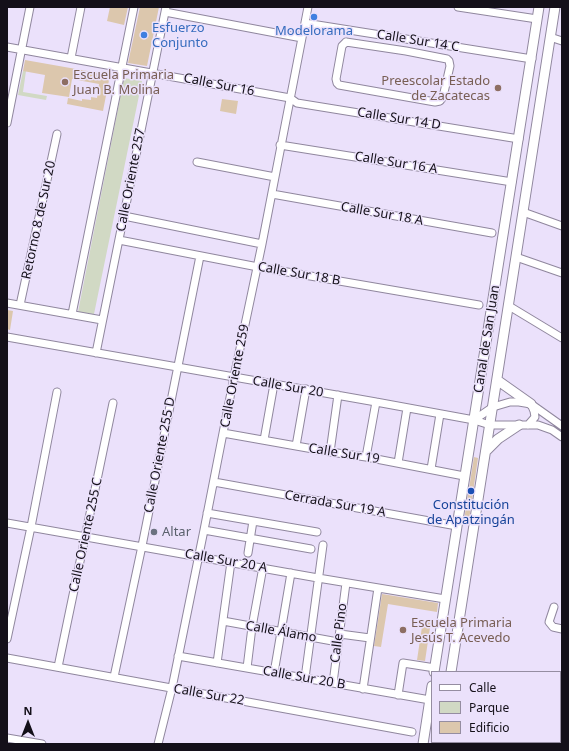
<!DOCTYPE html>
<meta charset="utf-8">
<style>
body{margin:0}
#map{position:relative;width:569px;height:751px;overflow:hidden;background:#ebe1fb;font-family:"Noto Sans",sans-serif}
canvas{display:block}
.frame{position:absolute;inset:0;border:8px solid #141019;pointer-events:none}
.legend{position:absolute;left:431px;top:671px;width:130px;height:72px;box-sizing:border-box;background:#ebe1fb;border:1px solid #958da1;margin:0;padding:5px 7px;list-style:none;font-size:12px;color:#141019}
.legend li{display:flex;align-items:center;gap:8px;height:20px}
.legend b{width:20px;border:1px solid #958da1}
.north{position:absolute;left:8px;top:703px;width:40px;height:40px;-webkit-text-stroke:3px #ebe1fb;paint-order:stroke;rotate:0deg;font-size:11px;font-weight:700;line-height:16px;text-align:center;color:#141019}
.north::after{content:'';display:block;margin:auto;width:14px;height:18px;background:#141019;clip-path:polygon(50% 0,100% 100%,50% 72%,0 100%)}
</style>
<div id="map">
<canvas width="569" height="751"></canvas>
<div class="frame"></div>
<ul class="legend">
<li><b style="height:5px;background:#fff"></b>Calle</li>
<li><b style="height:11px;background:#d1d9c4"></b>Parque</li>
<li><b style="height:11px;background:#dcc7ad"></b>Edificio</li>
</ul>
<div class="north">N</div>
</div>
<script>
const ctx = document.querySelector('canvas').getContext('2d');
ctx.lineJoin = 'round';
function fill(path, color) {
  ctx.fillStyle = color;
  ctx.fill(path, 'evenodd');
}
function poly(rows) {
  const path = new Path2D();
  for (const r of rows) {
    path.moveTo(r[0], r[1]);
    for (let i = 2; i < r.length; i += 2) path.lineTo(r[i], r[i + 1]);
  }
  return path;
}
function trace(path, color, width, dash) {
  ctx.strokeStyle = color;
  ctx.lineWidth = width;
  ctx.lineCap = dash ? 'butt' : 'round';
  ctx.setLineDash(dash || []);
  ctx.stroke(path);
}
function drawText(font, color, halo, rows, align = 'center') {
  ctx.font = font + ' "Noto Sans",sans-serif';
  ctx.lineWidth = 3;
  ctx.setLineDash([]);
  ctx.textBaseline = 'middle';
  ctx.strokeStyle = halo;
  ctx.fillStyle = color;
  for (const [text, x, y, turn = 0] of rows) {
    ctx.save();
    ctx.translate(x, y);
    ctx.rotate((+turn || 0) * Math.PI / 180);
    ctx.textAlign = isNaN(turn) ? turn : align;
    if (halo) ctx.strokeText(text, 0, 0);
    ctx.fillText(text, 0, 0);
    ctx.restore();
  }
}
fill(poly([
 [23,71,26,71,23,92,47,96,46,100,18,95],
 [124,78,142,81,94,314,78,312]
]), '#d1d9c4');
fill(poly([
 [110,7,128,7,124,25,107,21],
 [140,7,159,7,147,66,128,63],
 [25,60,110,75,103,111,67,104,68,98,82,101,82,99,91,100,91,97,97,98,99,84,72,79,69,97,42,93,45,75,23,71],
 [222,99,238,101,236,114,220,111],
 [7,310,13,311,10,330,7,329],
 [474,457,478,458,469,520,464,520],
 [382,594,438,603,437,612,388,604,381,647,374,646],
 [423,620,431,621,425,661,417,660]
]), '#dcc7ad');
const minor = poly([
 [458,7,537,19],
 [165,12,302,38],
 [305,23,532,59],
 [550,37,562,41],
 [346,42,406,51,447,59,449,61,450,66,443,97,440,101,435,102,339,85,337,83,336,79,342,46,346,42],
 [7,47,290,98,297,103,519,139],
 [71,58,81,7],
 [7,123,30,7],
 [280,145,512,182],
 [197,162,275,177],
 [272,194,492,233],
 [523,212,562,226],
 [124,216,262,244],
 [119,240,258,267,479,305],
 [516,257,562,273],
 [7,303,102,320],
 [20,305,57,134],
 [509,306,562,338],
 [72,314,134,7],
 [7,337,376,402,474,420,490,425,538,425,552,430,562,437],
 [96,353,166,7],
 [474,420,493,407,510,402,519,402,531,404,562,426],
 [528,425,535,417,534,411,531,404],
 [223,433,330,452,366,457,464,476],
 [264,440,274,384],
 [296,446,306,389],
 [330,452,338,395],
 [366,457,376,402],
 [398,463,407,408],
 [431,469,440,414],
 [214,482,457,526],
 [207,513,317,532],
 [7,523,318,578,445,599],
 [204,530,311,549],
 [248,553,253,521],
 [554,607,549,622,553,627,562,629],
 [223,621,338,642],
 [340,634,370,638],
 [7,639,31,527,57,392],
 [178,656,430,700],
 [7,658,412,732],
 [217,663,231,562],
 [58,667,113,403],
 [247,668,252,627,263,567],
 [274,673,291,573],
 [114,677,142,546,200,256],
 [305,678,323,545],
 [333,683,346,583],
 [363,689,378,588],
 [398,695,403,663,435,668],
 [560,709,562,709],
 [7,738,42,744],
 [158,744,172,688,204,530,234,377,262,244,308,7],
 [542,744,542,742]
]);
const major = poly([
 [497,380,531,404],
 [486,451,498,439,519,425],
 [434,672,539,7],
 [451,672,555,7],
 [423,744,432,686],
 [439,744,439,742]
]);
trace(minor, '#90879e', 9);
trace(major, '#90879e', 11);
trace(minor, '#fff', 7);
trace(major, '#fff', 9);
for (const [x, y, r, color] of [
 [314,17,4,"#3f7fe0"],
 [144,35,4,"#3f7fe0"],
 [65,82,4,"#8d6e63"],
 [498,88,4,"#8d6e63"],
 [471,491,4,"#1a4fb4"],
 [154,532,4,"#6b7280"],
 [403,630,4,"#8d6e63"]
]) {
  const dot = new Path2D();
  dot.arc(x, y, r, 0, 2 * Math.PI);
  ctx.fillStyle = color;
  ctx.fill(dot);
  trace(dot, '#ebe1fb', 1.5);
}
drawText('13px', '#366cbe', '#ebe1fb', [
 ["Esfuerzo",152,28],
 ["Conjunto",152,43],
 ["Modelorama",314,31,"center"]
], 'left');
drawText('13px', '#141019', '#ebe1fb', [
 ["Calle Sur 14 C",418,41,9],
 ["Calle Sur 16",219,85,11],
 ["Calle Sur 14 D",399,119,9],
 ["Calle Sur 16 A",396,163,9],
 ["Calle Oriente 257",131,180,-79],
 ["Calle Sur 18 A",382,214,10],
 ["Retorno 8 de Sur 20",39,220,-78],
 ["Calle Sur 18 B",299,274,10],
 ["Canal de San Juan",487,339,-81],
 ["Calle Oriente 259",235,376,-79],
 ["Calle Sur 20",288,387,10],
 ["Calle Sur 19",344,454,9],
 ["Calle Oriente 255 D",160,455,-79],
 ["Cerrada Sur 19 A",335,504,10],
 ["Calle Oriente 255 C",86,535,-78],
 ["Calle Sur 20 A",226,561,10],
 ["Calle Álamo",281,632,10],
 ["Calle Pino",339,633,-83],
 ["Calle Sur 20 B",304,678,10],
 ["Calle Sur 22",209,695,10]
]);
drawText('13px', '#785e54', '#ebe1fb', [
 ["Escuela Primaria",73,75],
 ["Juan B. Molina",73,90],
 ["Preescolar Estado",490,81,"right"],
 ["de Zacatecas",490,96,"right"],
 ["Escuela Primaria",411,623],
 ["Jesús T. Acevedo",411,638]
], 'left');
drawText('13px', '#164399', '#ebe1fb', [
 ["Constitución",471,505],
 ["de Apatzingán",471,520]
]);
drawText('13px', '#5b616d', '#ebe1fb', [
 ["Altar",162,532]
], 'left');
</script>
